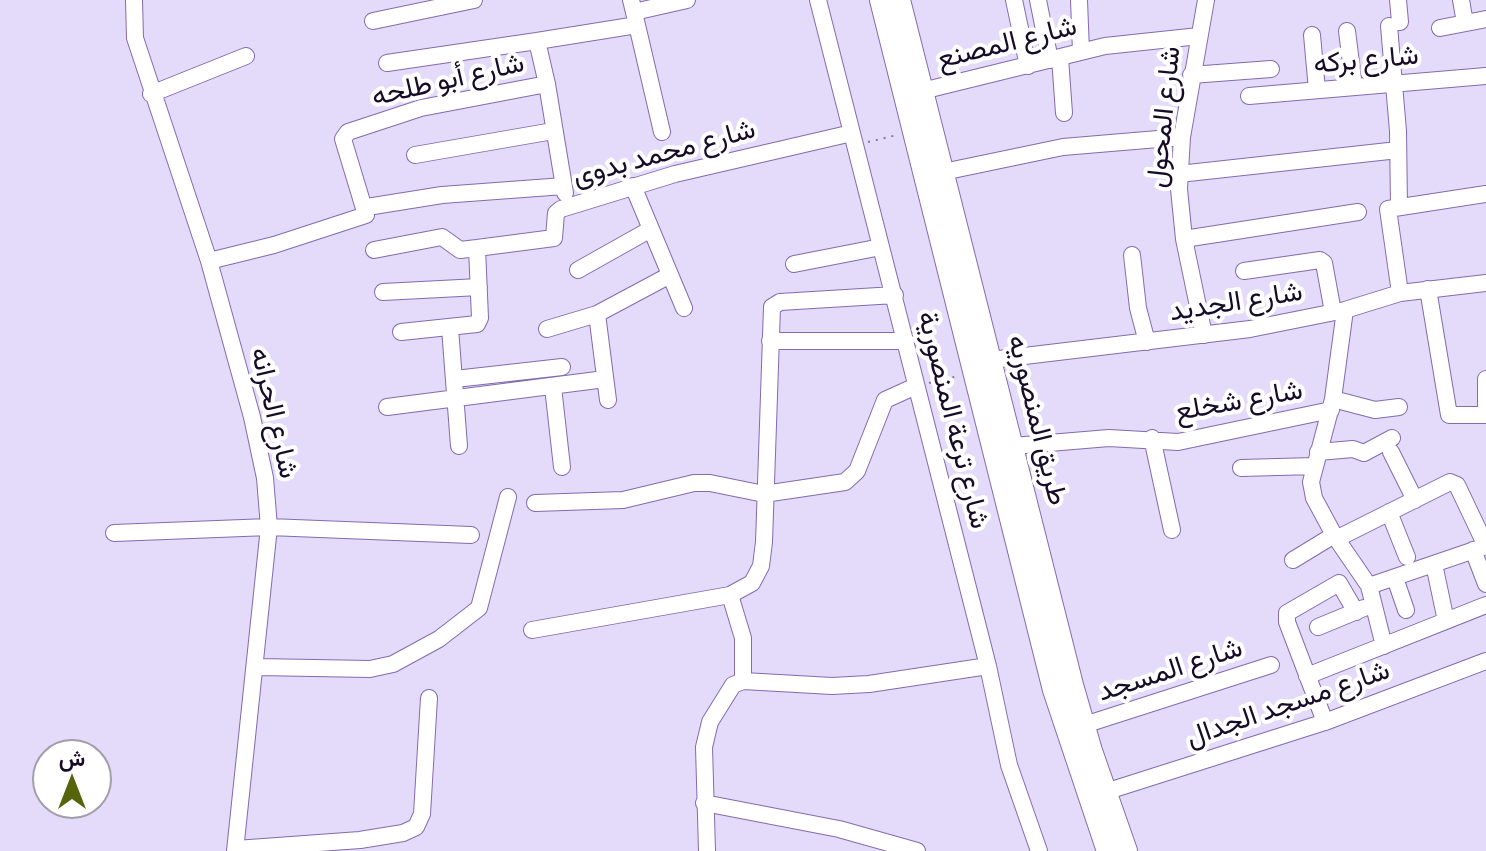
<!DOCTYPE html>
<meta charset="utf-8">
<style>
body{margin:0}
#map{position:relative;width:1486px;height:851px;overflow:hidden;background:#e4daf9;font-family:Literata,Vazirmatn,serif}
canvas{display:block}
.north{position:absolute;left:32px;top:739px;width:80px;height:80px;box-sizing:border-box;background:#fff;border:2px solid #a29ea9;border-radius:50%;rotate:0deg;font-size:22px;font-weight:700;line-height:32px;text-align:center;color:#170c27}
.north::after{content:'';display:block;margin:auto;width:28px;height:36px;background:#56650c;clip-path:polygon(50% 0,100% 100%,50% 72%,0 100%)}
</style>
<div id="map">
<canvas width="1486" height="851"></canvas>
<div class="north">ش</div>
</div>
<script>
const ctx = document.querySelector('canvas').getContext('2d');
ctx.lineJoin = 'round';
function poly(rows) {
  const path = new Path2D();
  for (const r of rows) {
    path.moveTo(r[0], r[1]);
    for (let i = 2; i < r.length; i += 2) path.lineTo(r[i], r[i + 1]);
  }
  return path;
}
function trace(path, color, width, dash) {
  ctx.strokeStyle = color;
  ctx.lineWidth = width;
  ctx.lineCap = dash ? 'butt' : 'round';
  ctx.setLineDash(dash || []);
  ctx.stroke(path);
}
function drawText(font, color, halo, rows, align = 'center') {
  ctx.font = font + ' Literata,Vazirmatn,serif';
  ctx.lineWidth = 8;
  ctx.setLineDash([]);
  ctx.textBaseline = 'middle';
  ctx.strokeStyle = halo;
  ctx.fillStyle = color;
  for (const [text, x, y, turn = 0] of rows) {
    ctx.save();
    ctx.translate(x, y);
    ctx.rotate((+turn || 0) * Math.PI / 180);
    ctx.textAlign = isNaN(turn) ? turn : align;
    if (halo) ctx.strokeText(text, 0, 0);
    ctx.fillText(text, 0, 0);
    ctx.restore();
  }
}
const minor = poly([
 [134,0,135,38,209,261,252,417,265,478,269,527,235,851],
 [818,0,988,666,1009,765,1039,851],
 [1014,0,1028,66],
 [1038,0,1050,60],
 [1079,0,1081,52],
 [1398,0,1400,22],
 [1461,0,1465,23],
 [634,12,687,0],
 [373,21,474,0],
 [637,25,662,132],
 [1389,26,1398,131,1399,207],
 [1440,28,1486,19],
 [1347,31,1354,87],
 [1312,35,1317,90],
 [1060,58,1064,113],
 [387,63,537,41],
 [1191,75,1271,69],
 [547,84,565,193],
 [922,91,1105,46,1199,36],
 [151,94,246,56],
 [1249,96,1486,76],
 [415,155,553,131],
 [943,172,1063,147,1182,137],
 [1179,174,1398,150],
 [633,186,684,308],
 [367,207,442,195,564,186],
 [1184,239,1358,212],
 [374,250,442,237,460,250,477,248],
 [1132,255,1138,308,1147,342],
 [209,261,274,245,366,215,343,139,348,132,421,108,547,84,537,41,637,25,631,0],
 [794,264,881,247],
 [578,270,651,229],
 [1244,271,1320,260,1324,263,1333,312],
 [1428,289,1449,415,1486,415],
 [383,292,479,287],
 [1400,293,1388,209,1486,194],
 [597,314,608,400],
 [450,328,459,446],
 [547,329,597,314,670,275],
 [401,332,477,324,480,318,477,248,554,238,556,213,561,209,675,174,852,133],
 [1204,335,1184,239,1179,189,1182,137,1206,0],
 [770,341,906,341],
 [991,360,1250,329,1345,310,1400,293,1486,283],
 [455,379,562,367],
 [553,387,562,467],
 [1333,399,1375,410,1399,407],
 [387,407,605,379],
 [1486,415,1486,379],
 [1152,438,1172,530],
 [1013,446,1109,438,1178,442,1331,410],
 [1318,452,1353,449,1364,453,1392,438],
 [1391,452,1415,500],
 [1241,468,1314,466],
 [535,503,623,500,694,483,710,483,764,494,845,482,857,471,885,400,916,386],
 [1389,512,1407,557],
 [114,533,269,527,471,535],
 [1338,538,1450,482,1457,485,1486,546,1369,586,1334,535,1314,498,1311,482,1333,399,1345,310],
 [1473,550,1486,584],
 [1293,560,1334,535],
 [1434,564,1446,621],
 [1395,578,1406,610],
 [1369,586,1384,646],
 [730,595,743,638,743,681],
 [1318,627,1364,608],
 [532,630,730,595,752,583,761,566,764,542,772,307,780,302,895,295],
 [257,667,370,669,393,664,439,639,479,608,508,497],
 [1307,676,1486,605],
 [1325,722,1287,622,1287,613,1339,583,1356,612],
 [1084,725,1271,665],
 [1105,792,1325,722,1486,661],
 [704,803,839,829,917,851],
 [236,849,360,840,403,833,416,827,422,814,429,698],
 [707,851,704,747,710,722,733,685,743,681,832,686,869,684,988,666]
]);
const major = poly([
 [881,0,1054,690,1108,851],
 [899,0,1072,685,1091,751,1126,851]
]);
trace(minor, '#836baf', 18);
trace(major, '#836baf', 24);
trace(poly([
 [868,142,897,135],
 [929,383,958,376]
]), '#827794', 2, [2, 6]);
trace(minor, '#fff', 16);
trace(major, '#fff', 22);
drawText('28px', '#170c27', '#fff', [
 ["شارع المصنع",1007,43,-14],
 ["شارع بركه",1366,60,-5],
 ["شارع أبو طلحه",448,80,-13],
 ["شارع المحول",1164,117,-84],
 ["شارع محمد بدوى",664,153,-15],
 ["شارع الجديد",1236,302,-9],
 ["شارع شخلع",1239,401,-10],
 ["شارع الحرانه",274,413,77],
 ["شارع ترعة المنصورية",953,420,76],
 ["طريق المنصوريه",1037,420,76],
 ["شارع المسجد",1170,670,-18],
 ["شارع مسجد الجدال",1288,704,-19]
]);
</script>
